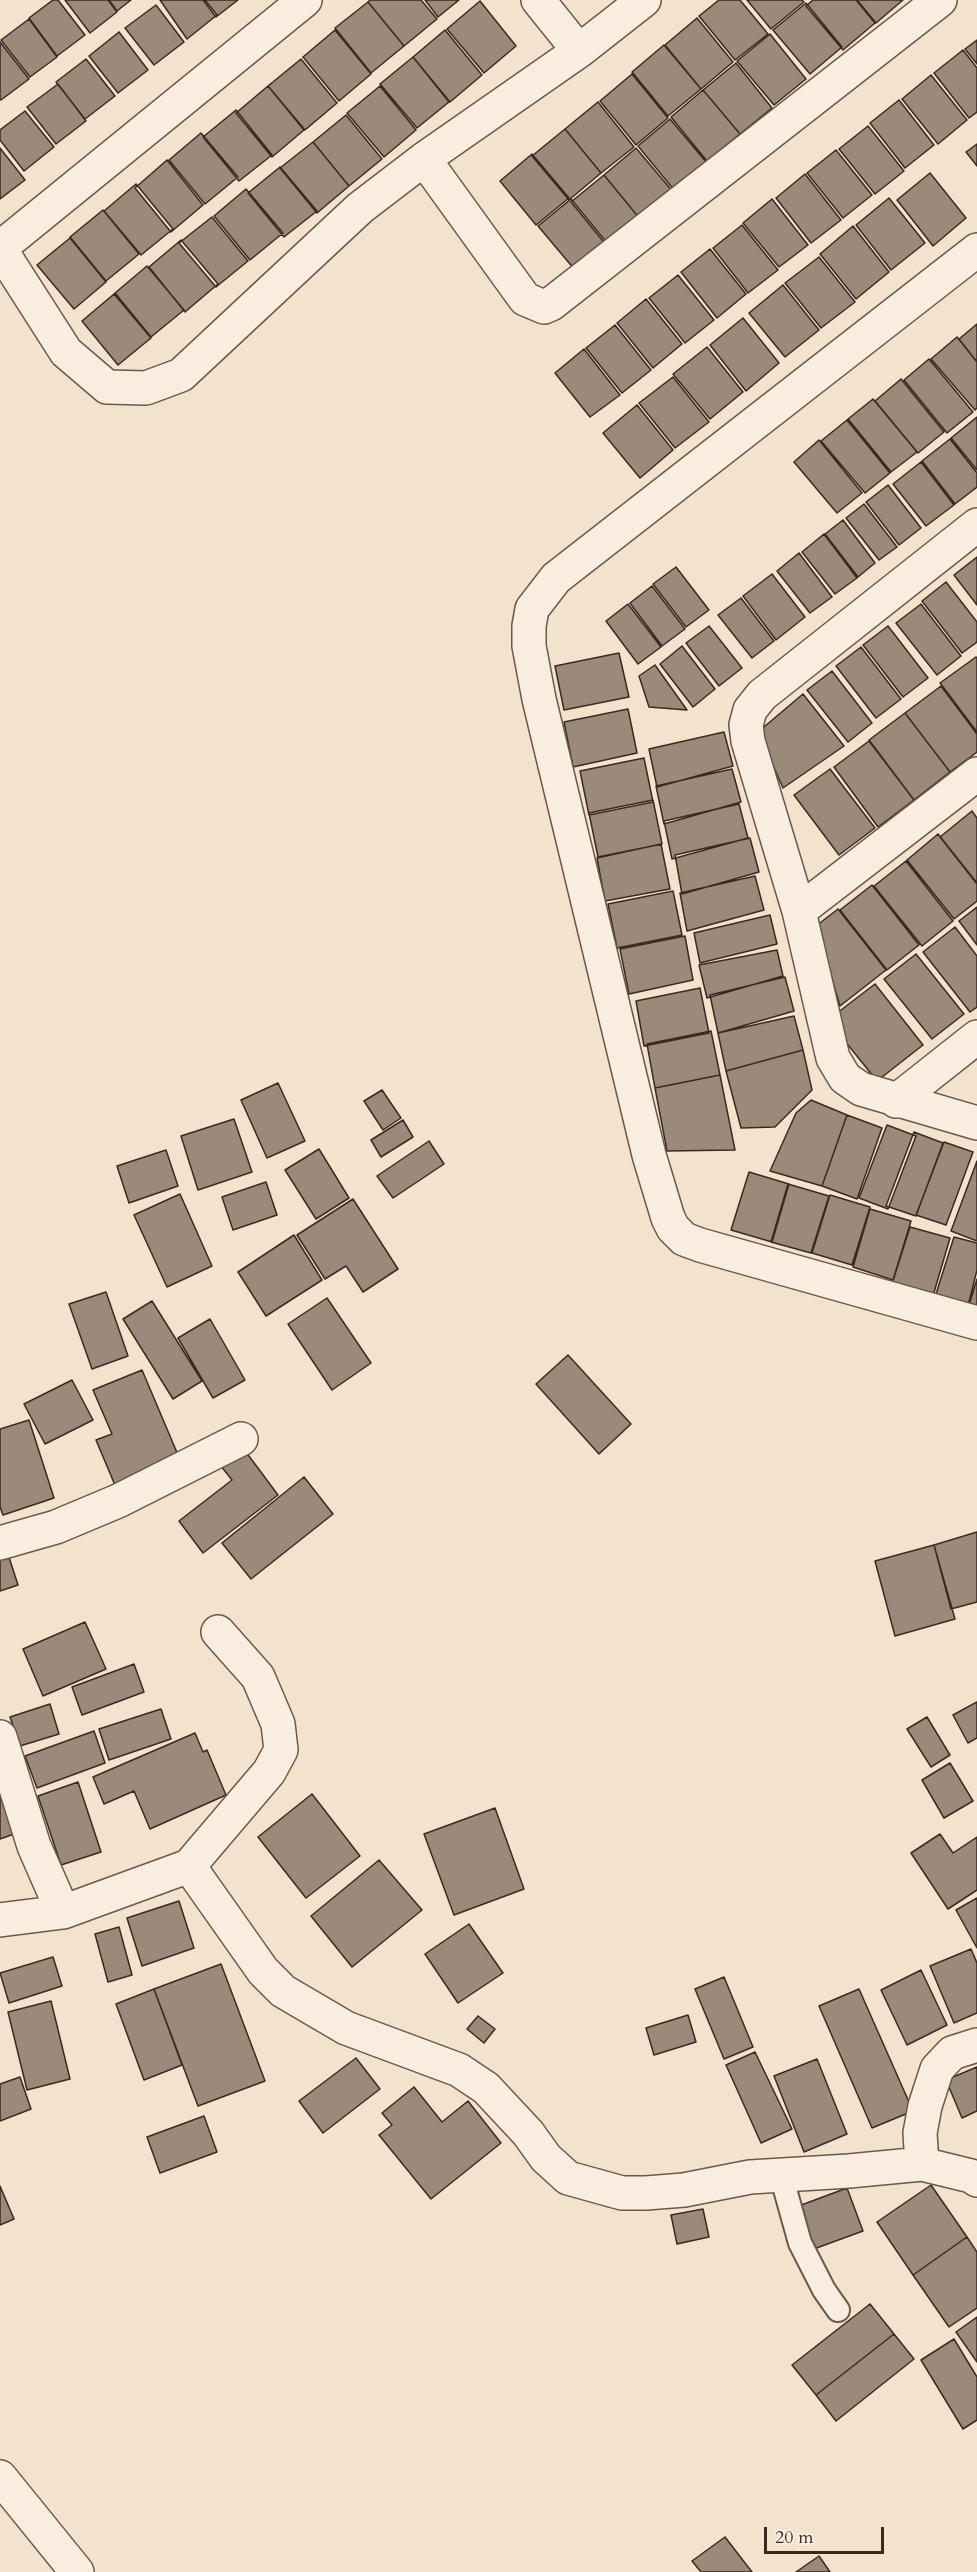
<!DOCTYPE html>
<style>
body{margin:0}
#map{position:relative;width:977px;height:2572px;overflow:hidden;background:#f4e3cc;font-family:Cardo,serif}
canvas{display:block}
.scale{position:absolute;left:764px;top:2527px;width:120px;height:27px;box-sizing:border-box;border:3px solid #3b2921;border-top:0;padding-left:8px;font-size:18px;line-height:21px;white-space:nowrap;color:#3b2921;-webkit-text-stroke:4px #f8edde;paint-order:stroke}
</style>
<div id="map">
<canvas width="977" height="2572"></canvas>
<div class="scale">20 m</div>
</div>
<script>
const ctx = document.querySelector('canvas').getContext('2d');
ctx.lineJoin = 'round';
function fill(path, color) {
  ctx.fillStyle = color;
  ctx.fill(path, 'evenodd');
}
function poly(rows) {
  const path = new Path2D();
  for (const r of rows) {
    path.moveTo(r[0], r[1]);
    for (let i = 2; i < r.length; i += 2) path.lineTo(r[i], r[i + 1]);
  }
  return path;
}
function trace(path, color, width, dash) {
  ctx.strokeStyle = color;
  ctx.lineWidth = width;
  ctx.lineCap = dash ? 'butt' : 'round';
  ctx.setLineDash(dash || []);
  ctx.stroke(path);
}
const building = poly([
 [53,0,58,0,85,35,57,56,29,18,53,0],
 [65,0,108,0,117,12,90,33,65,0],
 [109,0,131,0,117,11,109,0],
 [160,0,205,0,217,15,187,39,160,0],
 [203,0,238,0,216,17,203,0],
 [370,0,421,0,437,19,404,46,368,2,370,0],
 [425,0,459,0,438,17,425,0],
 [719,0,740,0,768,34,735,60,699,16,719,0],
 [747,0,802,0,804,2,771,29,747,0],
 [813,0,856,0,875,23,843,50,806,6,813,0],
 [857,0,903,0,876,23,857,0],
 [480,1,516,46,484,73,447,29,480,1],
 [368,2,404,46,371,73,335,28,368,2],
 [806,3,842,47,810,74,773,30,806,3],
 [156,5,184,42,154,65,125,28,156,5],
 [697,18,733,62,701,89,665,45,697,18],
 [29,19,57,57,30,77,1,40,29,19],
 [335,30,371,74,339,101,303,57,335,30],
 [445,30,482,75,450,102,413,57,445,30],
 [119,32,148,70,118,93,89,56,119,32],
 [770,34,806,79,774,105,737,61,770,34],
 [977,40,977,64,965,49,977,40],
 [0,42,29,79,1,100,0,99,0,42],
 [664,45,701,89,668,116,632,72,664,45],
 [963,50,977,68,977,112,969,118,934,73,963,50],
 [413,57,449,102,417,128,380,84,413,57],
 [86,59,115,96,85,119,56,82,86,59],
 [301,59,337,103,305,130,268,86,301,59],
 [736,63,772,108,740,134,703,90,736,63],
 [632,74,668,118,636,145,600,101,632,74],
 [931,75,967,120,938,144,902,99,931,75],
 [58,84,86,121,56,144,27,107,58,84],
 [268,86,304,130,272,157,236,113,268,86],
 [380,86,416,130,384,157,347,113,380,86],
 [703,90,740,134,707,161,671,117,703,90],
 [899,100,934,145,905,168,870,123,899,100],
 [598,102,634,147,601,173,565,129,598,102],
 [236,110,272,155,239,181,203,137,236,110],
 [25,111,54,147,24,171,0,140,0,130,25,111],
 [346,115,382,159,349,186,313,142,346,115],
 [670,119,707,163,674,190,638,146,670,119],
 [868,126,904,171,875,194,839,149,868,126],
 [565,129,601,173,569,200,532,156,565,129],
 [201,133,238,177,205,204,169,160,201,133],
 [313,142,349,186,317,213,280,168,313,142],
 [977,144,977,166,966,152,977,144],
 [0,148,25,180,0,199,0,148],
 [636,148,673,192,640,219,604,175,636,148],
 [836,150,872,195,843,218,807,173,836,150],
 [532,154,569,198,536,225,500,181,532,154],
 [167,160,203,205,171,232,135,188,167,160],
 [280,167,317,211,284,237,248,193,280,167],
 [930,173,966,218,933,246,897,200,930,173],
 [805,174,841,220,811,243,776,198,805,174],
 [604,175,640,219,607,246,571,202,604,175],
 [136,184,173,229,141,255,104,211,136,184],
 [246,189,283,233,250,260,214,216,246,189],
 [889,198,925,243,891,270,856,225,889,198],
 [571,199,607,243,575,270,538,226,571,199],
 [772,199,808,245,779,267,743,223,772,199],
 [103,210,139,254,106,281,70,237,103,210],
 [212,217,248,261,216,287,179,243,212,217],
 [742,225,778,270,748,293,713,248,742,225],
 [853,226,889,272,856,299,820,254,853,226],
 [70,238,106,282,74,309,37,265,70,238],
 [181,240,218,284,185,312,149,267,181,240],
 [710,249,746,294,717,318,681,272,710,249],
 [819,257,855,302,821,328,785,283,819,257],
 [147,266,184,310,151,337,115,293,147,266],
 [678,275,714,320,685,343,649,298,678,275],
 [783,285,819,330,785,357,749,313,783,285],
 [114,294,151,338,118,365,82,321,114,294],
 [646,299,682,344,653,368,617,323,646,299],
 [743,318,779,363,746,391,710,345,743,318],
 [977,324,977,362,959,339,977,324],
 [615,325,651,370,622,393,586,348,615,325],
 [957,337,977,362,977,408,975,410,931,359,957,337],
 [707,347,743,392,710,419,673,374,707,347],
 [584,349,620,395,590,417,555,373,584,349],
 [929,359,973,412,947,433,904,380,929,359],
 [673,377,709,422,675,448,639,403,673,377],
 [901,379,944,432,918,453,875,401,901,379],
 [873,399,917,452,891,472,848,419,873,399],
 [637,405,673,450,640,478,603,433,637,405],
 [977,417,977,470,951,438,977,417],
 [847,420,890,473,865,493,821,441,847,420],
 [950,439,977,473,977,487,955,504,922,461,950,439],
 [819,440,862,493,837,513,794,462,819,440],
 [921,462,954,505,926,526,893,484,921,462],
 [888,485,921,528,899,545,866,502,888,485],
 [864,504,897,547,879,560,846,518,864,504],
 [843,520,875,563,858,577,825,534,843,520],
 [824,534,857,578,835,594,802,552,824,534],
 [799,553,832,597,810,613,777,571,799,553],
 [977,557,977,605,954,575,977,557],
 [676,567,709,610,686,627,653,584,676,567],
 [772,574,805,617,776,640,743,596,772,574],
 [946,582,977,622,977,642,962,653,922,601,946,582],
 [652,586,685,629,662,646,630,603,652,586],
 [741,598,774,641,752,658,718,615,741,598],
 [628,604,661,647,638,664,606,621,628,604],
 [921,604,961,656,937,675,896,623,921,604],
 [709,626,742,668,719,686,686,643,709,626],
 [888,626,928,678,903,697,863,645,888,626],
 [682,646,715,689,693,707,660,664,682,646],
 [861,647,901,699,876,718,836,666,861,647],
 [619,653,629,697,564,710,555,666,619,653],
 [976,657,977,658,977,732,940,683,976,657],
 [655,665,687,710,649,707,639,676,655,665],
 [832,671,872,723,848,742,807,690,832,671],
 [941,686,977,734,977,752,950,772,905,713,941,686],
 [803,694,844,746,783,788,758,732,803,694],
 [628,709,637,753,573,767,564,722,628,709],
 [905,713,950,772,914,800,869,740,905,713],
 [724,732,733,766,657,787,649,749,724,732],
 [869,741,914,800,878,827,834,767,869,741],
 [644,758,653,802,589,815,580,771,644,758],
 [732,769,741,802,664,824,656,786,732,769],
 [830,769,875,828,839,855,794,795,830,769],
 [653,800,662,844,598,857,589,813,653,800],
 [739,804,748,838,672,859,664,821,739,804],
 [972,811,977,818,977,884,940,837,972,811],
 [938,834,977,883,977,901,954,919,907,860,938,834],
 [750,838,759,872,682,894,675,855,750,838],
 [661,844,670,889,605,901,597,858,661,844],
 [906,861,953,921,922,946,874,886,906,861],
 [755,876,764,910,687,931,680,893,755,876],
 [872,885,919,945,887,970,840,910,872,885],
 [673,891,682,935,617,948,608,904,673,891],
 [977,907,977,945,959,921,977,907],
 [838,909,886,970,840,1006,816,926,838,909],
 [770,915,777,944,700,963,694,933,770,915],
 [955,927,977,956,977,1007,970,1012,923,952,955,927],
 [685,936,693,980,629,994,620,949,685,936],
 [777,950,783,976,707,998,699,965,777,950],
 [916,954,964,1014,932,1039,884,979,916,954],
 [785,977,794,1011,718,1033,710,995,785,977],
 [875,984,923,1045,877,1081,828,1020,875,984],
 [700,988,709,1033,644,1046,636,1001,700,988],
 [794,1016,803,1050,726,1071,718,1033,794,1016],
 [711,1031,720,1075,655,1088,647,1044,711,1031],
 [803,1050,812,1090,775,1127,741,1128,726,1071,803,1050],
 [720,1075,735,1150,667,1151,655,1088,720,1075],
 [278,1083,305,1141,267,1158,241,1100,278,1083],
 [382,1090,401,1118,383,1130,364,1101,382,1090],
 [811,1100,847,1115,822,1186,770,1171,796,1113,811,1100],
 [847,1115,882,1128,857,1199,822,1186,847,1115],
 [234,1119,252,1172,198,1190,181,1136,234,1119],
 [403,1120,413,1137,381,1157,371,1140,403,1120],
 [887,1125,916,1136,888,1209,859,1198,887,1125],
 [914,1132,943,1143,916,1216,886,1206,914,1132],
 [429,1141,444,1164,393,1198,377,1176,429,1141],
 [944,1142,973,1152,946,1225,916,1215,944,1142],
 [319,1149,349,1198,316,1219,285,1170,319,1149],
 [166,1150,178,1186,129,1203,117,1166,166,1150],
 [977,1161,977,1241,951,1231,977,1161],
 [749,1172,789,1184,772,1242,731,1230,749,1172],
 [266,1182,277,1215,233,1230,222,1197,266,1182],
 [788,1184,829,1196,811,1253,771,1242,788,1184],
 [180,1194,212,1266,167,1287,134,1215,180,1194],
 [830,1195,870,1207,852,1265,812,1253,830,1195],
 [353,1199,398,1269,363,1292,346,1266,325,1279,297,1235,353,1199],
 [870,1209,911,1221,893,1280,853,1267,870,1209],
 [910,1227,950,1238,933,1296,892,1284,910,1227],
 [294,1235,322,1280,266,1316,238,1272,294,1235],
 [954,1237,977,1243,977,1270,968,1306,936,1294,954,1237],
 [977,1279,977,1307,969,1305,977,1279],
 [106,1292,128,1356,92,1369,69,1304,106,1292],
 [327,1298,371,1363,332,1390,288,1324,327,1298],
 [152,1301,202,1381,173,1399,123,1319,152,1301],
 [210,1319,245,1380,213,1398,178,1338,210,1319],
 [568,1355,631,1424,599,1454,536,1384,568,1355],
 [142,1370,181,1462,117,1490,96,1440,112,1434,93,1390,142,1370],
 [72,1380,93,1420,45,1444,24,1404,72,1380],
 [29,1420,54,1498,3,1515,0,1507,0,1429,29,1420],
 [240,1444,278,1495,203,1553,179,1521,232,1480,217,1461,240,1444],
 [304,1477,333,1514,251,1579,222,1543,304,1477],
 [977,1532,977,1602,951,1609,934,1545,977,1532],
 [934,1545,955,1619,895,1636,875,1561,934,1545],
 [6,1548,18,1585,0,1591,0,1550,6,1548],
 [85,1622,106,1669,43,1696,23,1649,85,1622],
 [134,1664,144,1692,82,1715,72,1687,134,1664],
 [977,1702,977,1738,968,1743,953,1715,977,1702],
 [50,1704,59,1734,20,1746,10,1717,50,1704],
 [161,1709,171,1739,109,1760,99,1729,161,1709],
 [927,1717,950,1755,931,1767,907,1729,927,1717],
 [94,1731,105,1763,37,1788,25,1756,94,1731],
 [195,1733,203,1752,207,1750,226,1795,150,1829,134,1791,104,1804,93,1777,195,1733],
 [950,1763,973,1801,944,1818,922,1780,950,1763],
 [78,1782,101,1852,61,1865,38,1796,78,1782],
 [0,1785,17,1833,0,1839,0,1785],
 [312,1794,360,1856,306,1898,258,1837,312,1794],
 [495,1808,524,1889,454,1915,424,1834,495,1808],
 [940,1834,953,1853,977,1837,977,1890,948,1909,911,1853,940,1834],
 [379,1860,422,1910,352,1967,311,1916,379,1860],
 [977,1898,977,1948,956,1910,977,1898],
 [179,1901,194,1948,142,1966,127,1918,179,1901],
 [469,1924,503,1973,458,2003,425,1954,469,1924],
 [119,1927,132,1975,108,1982,95,1934,119,1927],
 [971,1949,977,1963,977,2013,954,2023,930,1966,971,1949],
 [53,1957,62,1986,9,2003,0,1973,53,1957],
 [221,1964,265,2081,198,2106,154,1989,221,1964],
 [921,1970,947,2025,907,2045,881,1990,921,1970],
 [724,1977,753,2047,724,2059,695,1989,724,1977],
 [154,1989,182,2065,144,2080,116,2004,154,1989],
 [859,1989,913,2111,872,2128,819,2006,859,1989],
 [51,2001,70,2079,27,2090,8,2012,51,2001],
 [688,2015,696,2042,654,2055,646,2028,688,2015],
 [478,2016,495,2029,484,2043,467,2029,478,2016],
 [755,2052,792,2129,761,2143,726,2065,755,2052],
 [356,2058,380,2089,323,2133,299,2101,356,2058],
 [817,2059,847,2134,804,2152,774,2076,817,2059],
 [977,2067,977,2111,962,2118,946,2080,977,2067],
 [20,2077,31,2109,0,2121,0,2084,20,2077],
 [414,2087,442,2122,468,2101,501,2143,431,2199,379,2135,392,2125,382,2113,414,2087],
 [204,2116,217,2152,160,2173,147,2137,204,2116],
 [931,2185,967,2237,913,2275,877,2222,931,2185],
 [0,2186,14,2219,0,2225,0,2186],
 [847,2188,863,2231,811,2250,796,2207,847,2188],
 [703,2209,709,2237,677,2244,671,2215,703,2209],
 [967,2237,977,2252,977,2308,949,2327,913,2275,967,2237],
 [870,2304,894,2334,816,2395,792,2365,870,2304],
 [977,2317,977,2362,956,2332,977,2317],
 [894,2334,914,2359,836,2421,816,2395,894,2334],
 [954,2339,977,2377,977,2420,963,2429,921,2360,954,2339],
 [725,2537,752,2572,701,2572,692,2561,725,2537],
 [819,2556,830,2572,796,2572,819,2556]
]);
fill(building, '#9b8a7a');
trace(building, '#3b2921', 1.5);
const service = poly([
 [781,2175,800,2243,824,2290,838,2310]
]);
const minor = poly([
 [538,0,579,51,644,0],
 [424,159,525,299,544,307,551,304,940,0],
 [0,248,305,0],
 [0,249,66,352,107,387,146,388,181,375,360,208,424,159,579,51],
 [977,250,556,578,532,609,529,626,529,646,539,699,649,1155,668,1218,673,1228,684,1239,700,1245,977,1323],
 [977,525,762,695,750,710,746,725,748,741,799,911,833,1058,845,1078,861,1089,977,1123],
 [799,911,977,774],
 [896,1101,977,1037],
 [0,1543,56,1527,118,1501,241,1439],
 [0,1737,34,1846,63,1912,189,1866,263,1971,283,1991,346,2028,459,2070,486,2088,528,2133,546,2158,568,2178,622,2193,646,2193,684,2190,750,2177,849,2171,922,2164,971,2176,977,2180],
 [189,1866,269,1772,281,1750,278,1724,258,1677,218,1632],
 [0,1920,63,1912],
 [922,2164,920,2133,925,2106,937,2069,952,2053,977,2045],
 [0,2477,77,2572]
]);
trace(service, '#69584c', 26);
trace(minor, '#69584c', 36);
trace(service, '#f8edde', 22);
trace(minor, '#f8edde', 33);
</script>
